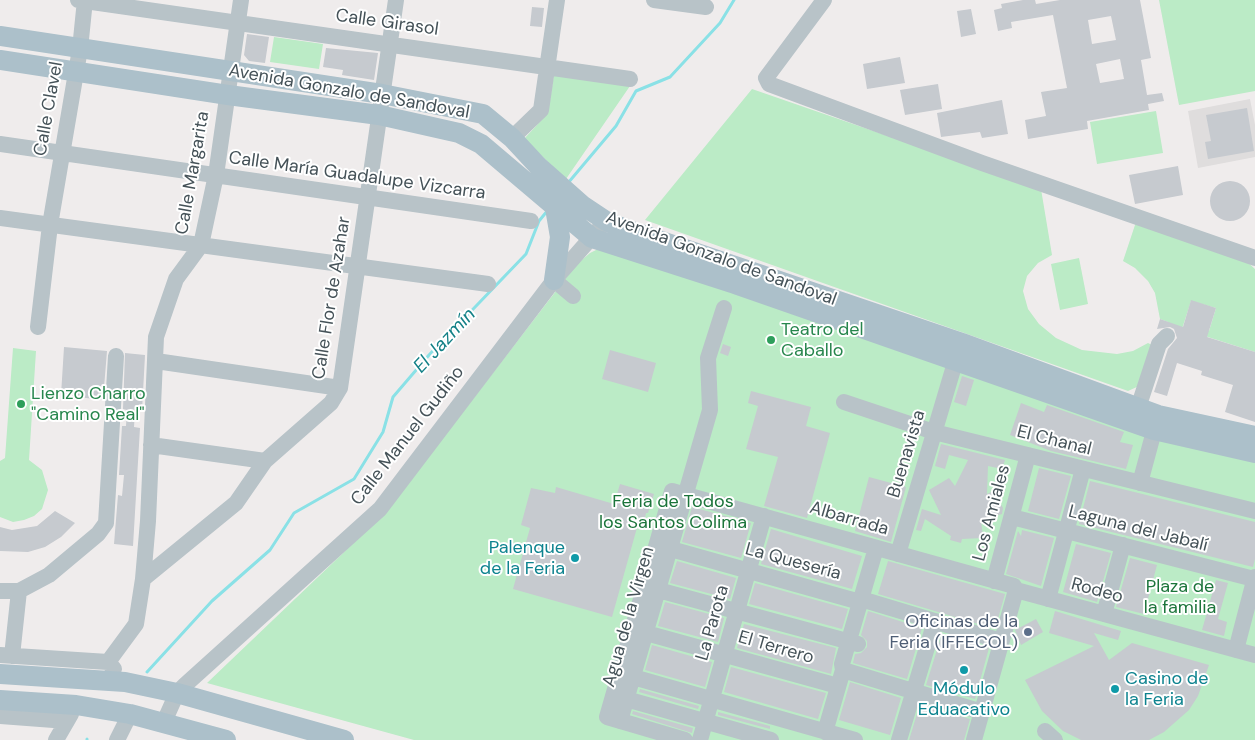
<!DOCTYPE html>
<meta charset="utf-8">
<style>
body{margin:0}
canvas{display:block;background:#efecec}
</style>
<canvas width="1255" height="740"></canvas>
<script>
const ctx = document.querySelector('canvas').getContext('2d');
ctx.lineJoin = 'round';
function fill(path, color) {
  ctx.fillStyle = color;
  ctx.fill(path, 'evenodd');
}
function poly(rows) {
  const path = new Path2D();
  for (const r of rows) {
    if (r.length === 3) {
      path.moveTo(r[0] + r[2], r[1]);
      path.arc(r[0], r[1], r[2], 0, 2 * Math.PI);
      continue;
    }
    path.moveTo(r[0], r[1]);
    for (let i = 2; i < r.length; i += 2) path.lineTo(r[i], r[i + 1]);
  }
  return path;
}
function trace(path, color, width, dash) {
  ctx.strokeStyle = color;
  ctx.lineWidth = width;
  ctx.lineCap = dash ? 'butt' : 'round';
  ctx.setLineDash(dash || []);
  ctx.stroke(path);
}
function drawText(font, color, halo, rows, align = 'center') {
  ctx.font = font + ' "DM Sans",sans-serif';
  ctx.lineWidth = 4;
  ctx.setLineDash([]);
  ctx.textBaseline = 'middle';
  ctx.strokeStyle = halo;
  ctx.fillStyle = color;
  for (const [text, x, y, turn = 0] of rows) {
    ctx.save();
    ctx.translate(x, y);
    ctx.rotate((+turn || 0) * Math.PI / 180);
    ctx.textAlign = isNaN(turn) ? turn : align;
    if (halo) ctx.strokeText(text, 0, 0);
    ctx.fillText(text, 0, 0);
    ctx.restore();
  }
}
fill(poly([
 [1250,99,1255,125,1255,157,1198,168,1188,111]
]), '#dfdddd');
fill(poly([
 [1159,0,1255,0,1255,91,1179,105],
 [274,37,323,44,319,69,270,62],
 [554,74,630,86,566,179,524,139,548,113],
 [752,89,1041,189,1052,255,1038,263,1027,276,1023,291,1028,309,1039,324,1056,338,1082,350,1117,354,1133,351,1148,343,1152,345,1139,386,1128,391,645,220],
 [1156,111,1163,153,1097,164,1090,122],
 [1136,222,1245,260,1255,269,1255,352,1186,330,1188,324,1209,331,1216,308,1191,301,1182,329,1168,325,1168,322,1160,319,1155,293,1148,281,1135,268,1123,261],
 [602,247,1255,459,1255,740,414,740,207,683,385,513,576,265,590,253],
 [1079,258,1088,304,1060,310,1051,264],
 [13,348,36,351,29,460,42,470,48,490,42,509,34,516,24,520,13,522,0,517,0,461,5,458]
]), '#bbebc6');
trace(poly([
 [568,183,616,126,636,91,670,77,720,23,734,0],
 [147,672,212,601,270,550,294,513,354,479,383,432,393,397,429,355,526,254,539,221,548,210],
 [87,740,87,739]
]), '#8ae1e6', 3);
fill(poly([
 [1023,0,1035,0,1036,4,1060,0,1140,0,1151,58,1141,60,1147,95,1162,93,1164,101,1148,104,1149,110,1087,121,1088,129,1028,139,1025,120,1046,116,1041,92,1067,88,1053,15,1011,22,1012,28,998,31,994,10,1002,8,1001,4],
 [1111,16,1116,40,1092,44,1088,20],
 [1120,59,1124,79,1100,83,1096,64],
 [532,7,544,8,542,27,530,26],
 [971,9,976,34,961,37,957,11],
 [247,34,269,37,265,63,249,61,244,55],
 [326,48,378,53,374,80,342,75,343,70,323,67],
 [900,57,905,83,867,89,863,64],
 [938,84,942,109,905,115,900,90],
 [1002,100,1008,134,982,138,980,132,941,137,937,113],
 [1247,108,1254,151,1208,159,1205,142,1211,141,1206,115],
 [1178,166,1183,195,1135,204,1129,175],
 [1230,201,20],
 [1191,300,1216,308,1207,337,1255,352,1255,422,1225,412,1233,385,1201,375,1202,371,1177,363,1167,396,1154,392,1168,349,1177,338,1174,329,1170,327,1157,329,1160,319,1183,327],
 [723,344,731,347,728,356,720,353],
 [64,347,107,351,103,400,61,395],
 [610,350,656,363,648,392,602,379],
 [125,353,145,355,142,411,135,411,134,427,140,428,133,546,114,544,118,495,122,496,124,475,119,475,122,426,126,426,127,410,123,409],
 [962,376,974,380,966,406,954,402],
 [751,391,811,407,806,426,830,433,807,518,764,506,778,457,746,449,758,406,748,403],
 [1021,403,1044,412,1047,405,1124,432,1120,442,1133,445,1126,469,1051,451,1010,435],
 [941,444,1005,460,1002,469,988,466,987,494,993,491,1003,508,1002,514,981,520,983,538,962,539,961,543,950,540,951,536,925,519,921,531,916,530,922,509,941,515,929,490,949,478,955,486,968,460,949,455,945,469,935,466],
 [1039,468,1071,476,1059,519,1028,511],
 [869,477,906,487,891,542,855,531],
 [1090,481,1255,522,1255,559,1253,567,1079,524],
 [620,484,654,494,648,513,646,513,645,518,640,517,612,617,513,589,530,528,521,525,531,488,555,493,556,487,614,504],
 [692,507,751,523,741,558,682,542],
 [55,511,75,523,61,537,45,547,28,552,0,551,0,527,12,530,37,526],
 [771,529,862,556,852,589,761,564],
 [1022,530,1054,538,1041,586,1006,574,1018,531,1021,536],
 [1076,544,1111,553,1097,602,1063,592],
 [1130,558,1157,565,1144,614,1116,607],
 [677,561,736,578,730,599,670,583],
 [888,561,1005,594,995,629,878,594],
 [1216,580,1228,583,1218,619,1227,622,1224,636,1202,630],
 [755,583,848,609,842,629,749,604],
 [665,602,724,618,718,642,658,626],
 [868,611,922,628,907,679,853,663,855,654,861,653,867,647,867,641,861,635],
 [1055,611,1121,631,1118,640,1094,633,1109,660,1132,643,1209,665,1198,696,1189,710,1164,732,1149,740,1081,740,1063,731,1042,711,1025,680,1094,646,1049,633],
 [1036,619,1043,632,1021,645,1015,630],
 [744,624,836,648,831,674,737,648],
 [942,634,989,648,975,699,926,685],
 [652,645,712,662,705,687,645,670],
 [731,667,826,693,818,719,724,692],
 [850,682,901,698,890,735,839,720],
 [640,689,699,706,698,709,639,692],
 [920,704,970,719,964,740,909,740],
 [633,711,693,728,692,733,632,714],
 [718,712,770,726,770,729,718,715]
]), '#c6cacf');
trace(poly([
 [78,0,630,79],
 [654,0,706,7],
 [824,0,766,78,769,84,982,163,1255,258],
 [512,138,541,110,557,0],
 [0,144,531,221],
 [0,218,488,284],
 [554,280,573,296],
 [38,327,50,225,80,49,85,0],
 [156,361,340,388],
 [844,402,934,432,1255,511],
 [1138,408,1159,344,1167,336],
 [151,445,265,461],
 [1140,483,1157,420],
 [1012,517,1254,579],
 [660,546,860,602],
 [898,554,954,366],
 [143,579,236,503,265,461,331,403,340,388,396,0],
 [994,581,1028,455],
 [658,590,858,644],
 [1016,590,1255,655],
 [0,591,19,591],
 [861,599,1001,641],
 [1048,599,1083,469],
 [1104,614,1123,545],
 [646,633,838,686],
 [1236,650,1255,577],
 [0,655,108,662,114,669],
 [12,656,19,591,49,575,98,534,106,523,116,356],
 [108,662,136,624,143,579,148,521,156,337,176,279,201,245,216,175,241,0],
 [843,670,982,712],
 [633,677,855,740],
 [626,699,771,740],
 [0,716,67,721],
 [620,721,710,410,708,358,724,308],
 [164,722,177,693,185,685,380,509,554,280,606,221],
 [1045,731,1055,740],
 [825,732,843,670,842,664,876,548],
 [56,740,71,714],
 [117,740,130,714],
 [685,740,607,717,672,491,1014,586,1016,590,974,740],
 [700,740,764,516],
 [899,740,935,621]
]), '#b8c3c8', 16);
trace(poly([
 [0,36,382,94,483,114,512,138,538,166,582,205,606,221,623,228,962,343,1158,415,1255,436],
 [0,60,228,95,379,115,459,133,481,144,592,238,735,284,1154,430,1255,453],
 [554,280,560,237,555,208],
 [0,674,125,682,177,693,344,740],
 [0,700,76,705,130,714,226,740]
]), '#acc0ca', 20);
for (const [x, y, r, color] of [
 [771,340,5,"#2e9e5b"],
 [21,404,5,"#2e9e5b"],
 [575,558,5,"#0f9aa8"],
 [1028,632,5,"#5c6f8a"],
 [964,670,5,"#0f9aa8"],
 [1115,689,5,"#0f9aa8"]
]) {
  const dot = new Path2D();
  dot.arc(x, y, r, 0, 2 * Math.PI);
  ctx.fillStyle = color;
  ctx.fill(dot);
  trace(dot, '#fff', 2);
}
drawText('18px', '#455258', '#fff', [
 ["Calle Girasol",387,23,8],
 ["Avenida Gonzalo de Sandoval",349,92,10],
 ["Calle Clavel",49,109,-80],
 ["Calle Margarita",193,173,-80],
 ["Calle María Guadalupe Vizcarra",357,176,8],
 ["Avenida Gonzalo de Sandoval",721,259,20],
 ["Calle Flor de Azahar",332,298,-81],
 ["Calle Manuel Gudiño",408,436,-52],
 ["El Chanal",1054,441,14],
 ["Buenavista",907,454,-73],
 ["Los Amiales",992,513,-75],
 ["Albarrada",849,519,16],
 ["Laguna del Jabalí",1138,529,14],
 ["La Quesería",793,562,15],
 ["Rodeo",1097,591,15],
 ["Agua de la Virgen",629,617,-74],
 ["La Parota",713,623,-74],
 ["El Terrero",776,648,16]
]);
drawText('18px', '#27864d', '#fff', [
 ["Teatro del",781,330],
 ["Caballo",781,351],
 ["Lienzo Charro",31,394],
 ["\"Camino Real\"",31,415]
], 'left');
drawText('18px', '#1b743a', '#fff', [
 ["Feria de Todos",673,502],
 ["los Santos Colima",673,523],
 ["Plaza de",1180,587],
 ["la familia",1180,608]
]);
drawText('18px', '#0d838f', '#fff', [
 ["Palenque",565,548],
 ["de la Feria",565,569],
 ["Casino de",1125,679,"left"],
 ["la Feria",1125,700,"left"],
 ["Módulo",964,689,"center"],
 ["Eduacativo",964,710,"center"]
], 'right');
drawText('18px', '#4e5e75', '#fff', [
 ["Oficinas de la",1018,622],
 ["Feria (IFFECOL)",1018,643]
], 'right');
drawText('italic 19px', '#148187', '#fff', [
 ["El Jazmín",445,341,-47]
]);
</script>
